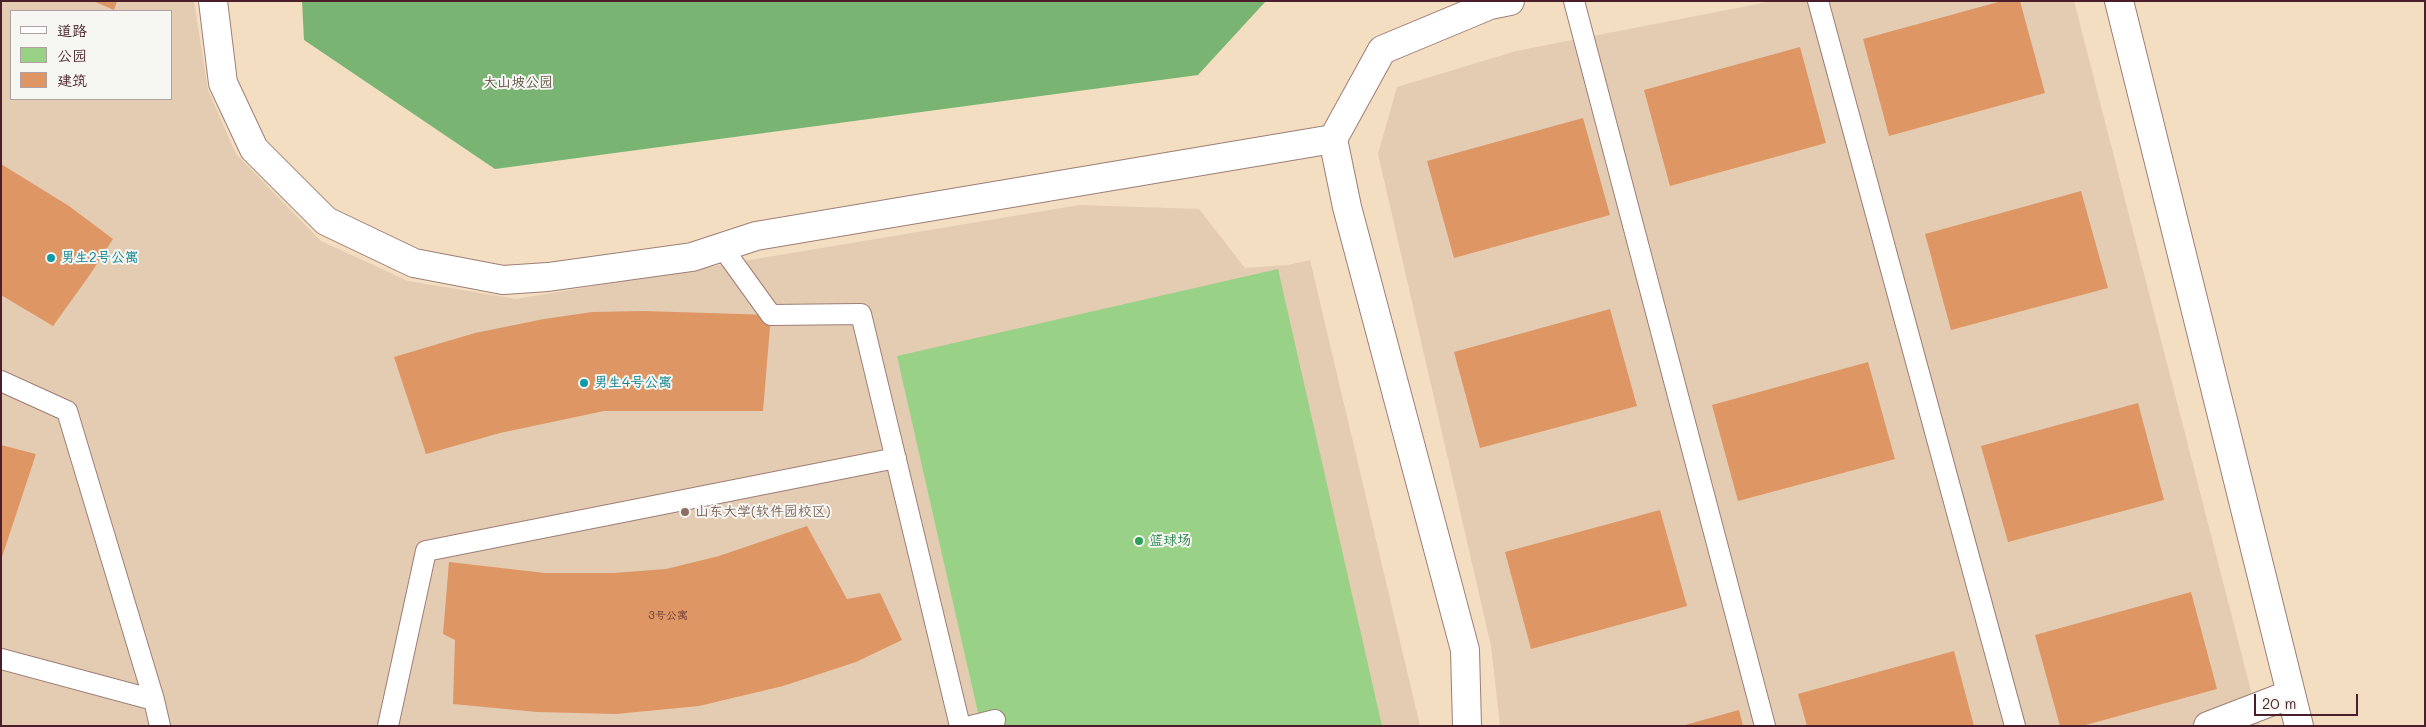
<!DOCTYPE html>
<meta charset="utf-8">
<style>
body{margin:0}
#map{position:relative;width:2426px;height:727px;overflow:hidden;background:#f3dec2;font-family:Mali,"LXGW WenKai TC",sans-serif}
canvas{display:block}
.frame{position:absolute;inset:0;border:2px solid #4a1f2b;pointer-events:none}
.legend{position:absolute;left:10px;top:10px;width:162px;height:90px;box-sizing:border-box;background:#f6f6f2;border:1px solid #b1a0a2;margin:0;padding:6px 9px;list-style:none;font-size:15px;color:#4a1f2b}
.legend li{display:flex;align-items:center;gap:10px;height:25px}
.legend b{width:25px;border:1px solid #b1a0a2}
.scale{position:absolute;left:2254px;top:694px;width:104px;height:22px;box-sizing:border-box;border:2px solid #4a1f2b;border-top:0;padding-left:6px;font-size:15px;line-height:18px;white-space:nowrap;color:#4a1f2b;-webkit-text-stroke:4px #f6f6f2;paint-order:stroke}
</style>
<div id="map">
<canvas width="2426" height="727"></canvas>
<div class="frame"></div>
<ul class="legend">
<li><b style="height:6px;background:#fff"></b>道路</li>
<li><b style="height:14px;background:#99d286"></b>公园</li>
<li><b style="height:14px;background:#de9665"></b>建筑</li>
</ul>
<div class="scale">20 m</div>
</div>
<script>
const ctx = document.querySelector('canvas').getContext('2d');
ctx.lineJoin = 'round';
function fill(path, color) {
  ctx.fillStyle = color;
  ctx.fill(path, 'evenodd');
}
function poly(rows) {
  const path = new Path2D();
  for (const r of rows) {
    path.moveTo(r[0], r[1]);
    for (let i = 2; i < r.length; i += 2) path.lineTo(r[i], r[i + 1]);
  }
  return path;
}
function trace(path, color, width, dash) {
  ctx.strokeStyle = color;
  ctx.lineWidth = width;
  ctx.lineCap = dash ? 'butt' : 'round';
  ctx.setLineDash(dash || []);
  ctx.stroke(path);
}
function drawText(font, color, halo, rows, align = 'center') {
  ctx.font = font + ' Mali,"LXGW WenKai TC",sans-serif';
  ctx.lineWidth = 4;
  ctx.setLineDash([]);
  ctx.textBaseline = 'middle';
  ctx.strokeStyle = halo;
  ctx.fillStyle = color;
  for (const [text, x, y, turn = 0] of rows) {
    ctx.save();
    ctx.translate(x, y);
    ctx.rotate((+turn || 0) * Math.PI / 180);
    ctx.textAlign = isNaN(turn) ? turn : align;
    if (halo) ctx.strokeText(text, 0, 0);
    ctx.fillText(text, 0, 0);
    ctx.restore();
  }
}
fill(poly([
 [1,1,194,1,208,90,236,154,321,241,408,281,516,299,1080,205,1199,209,1245,268,1288,265,1310,260,1420,726,1,726],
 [11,11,171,11,171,99,11,99],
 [1773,1,2074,1,2260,726,1500,726,1491,646,1378,154,1397,87,1516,51]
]), '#e4ccb2');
fill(poly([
 [1278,269,1382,726,981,726,897,356]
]), '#99d286');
fill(poly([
 [302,1,1266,1,1198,75,495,169,304,40]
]), '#7ab473');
fill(poly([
 [93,1,117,1,114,10],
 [2002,1,2020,1,2045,93,1889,136,1863,39],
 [1800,47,1826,143,1670,186,1644,90],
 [1583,118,1610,215,1454,258,1427,161],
 [1,164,69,206,113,239,89,276,53,326,1,295],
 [2081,191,2108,288,1951,330,1925,234],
 [1610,309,1637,406,1480,448,1454,352],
 [644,311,771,315,763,411,604,411,500,433,426,454,394,357,475,333,544,319,592,312],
 [1868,362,1895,459,1738,501,1712,405],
 [2138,403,2164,500,2008,542,1981,446],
 [1,445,36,454,2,557,1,557],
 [1660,510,1687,606,1531,649,1505,552],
 [807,526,847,599,880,593,902,640,856,662,783,686,699,706,616,714,537,712,453,704,455,640,443,634,449,562,545,573,614,573,666,569,719,556],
 [2191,592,2217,689,2082,726,2060,726,2035,635],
 [1954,651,1974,726,1807,726,1798,694],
 [1739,710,1743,726,1685,726,1685,725]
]), '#de9665');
const lane = poly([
 [1574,1,1765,726],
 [1818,1,2015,726],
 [722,247,771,315,861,314,960,726],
 [1,381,67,411,154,700,160,726],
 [1,659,154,700],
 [388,726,426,551,896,458],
 [971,726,995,720]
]);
const street = poly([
 [213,1,223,83,254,149,326,221,414,263,503,280,548,277,692,257,756,236,1333,139],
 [2119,1,2299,726],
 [1467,726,1465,650,1347,207,1333,139,1382,50,1490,5,1510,1],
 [2208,726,2291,694]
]);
trace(lane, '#9e7e76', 22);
trace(street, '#9e7e76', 30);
trace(lane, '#fff', 20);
trace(street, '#fff', 28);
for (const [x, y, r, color] of [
 [51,258,5,"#0f9aa8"],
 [584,383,5,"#0f9aa8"],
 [685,512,5,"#8d6e63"],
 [1139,541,5,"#2e9e5b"]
]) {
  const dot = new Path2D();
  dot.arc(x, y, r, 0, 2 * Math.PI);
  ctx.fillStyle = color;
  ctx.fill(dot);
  trace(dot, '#f6f6f2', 2);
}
drawText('11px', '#6f3d3a', null, [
 ["3号公寓",668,616]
]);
drawText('14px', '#625546', '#f6f6f2', [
 ["大山坡公园",518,83]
]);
drawText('14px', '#0d838f', '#f6f6f2', [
 ["男生2号公寓",61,258],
 ["男生4号公寓",594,383]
], 'left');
drawText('14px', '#785e54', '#f6f6f2', [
 ["山东大学(软件园校区)",695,512]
], 'left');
drawText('14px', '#27864d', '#f6f6f2', [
 ["篮球场",1149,541]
], 'left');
</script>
